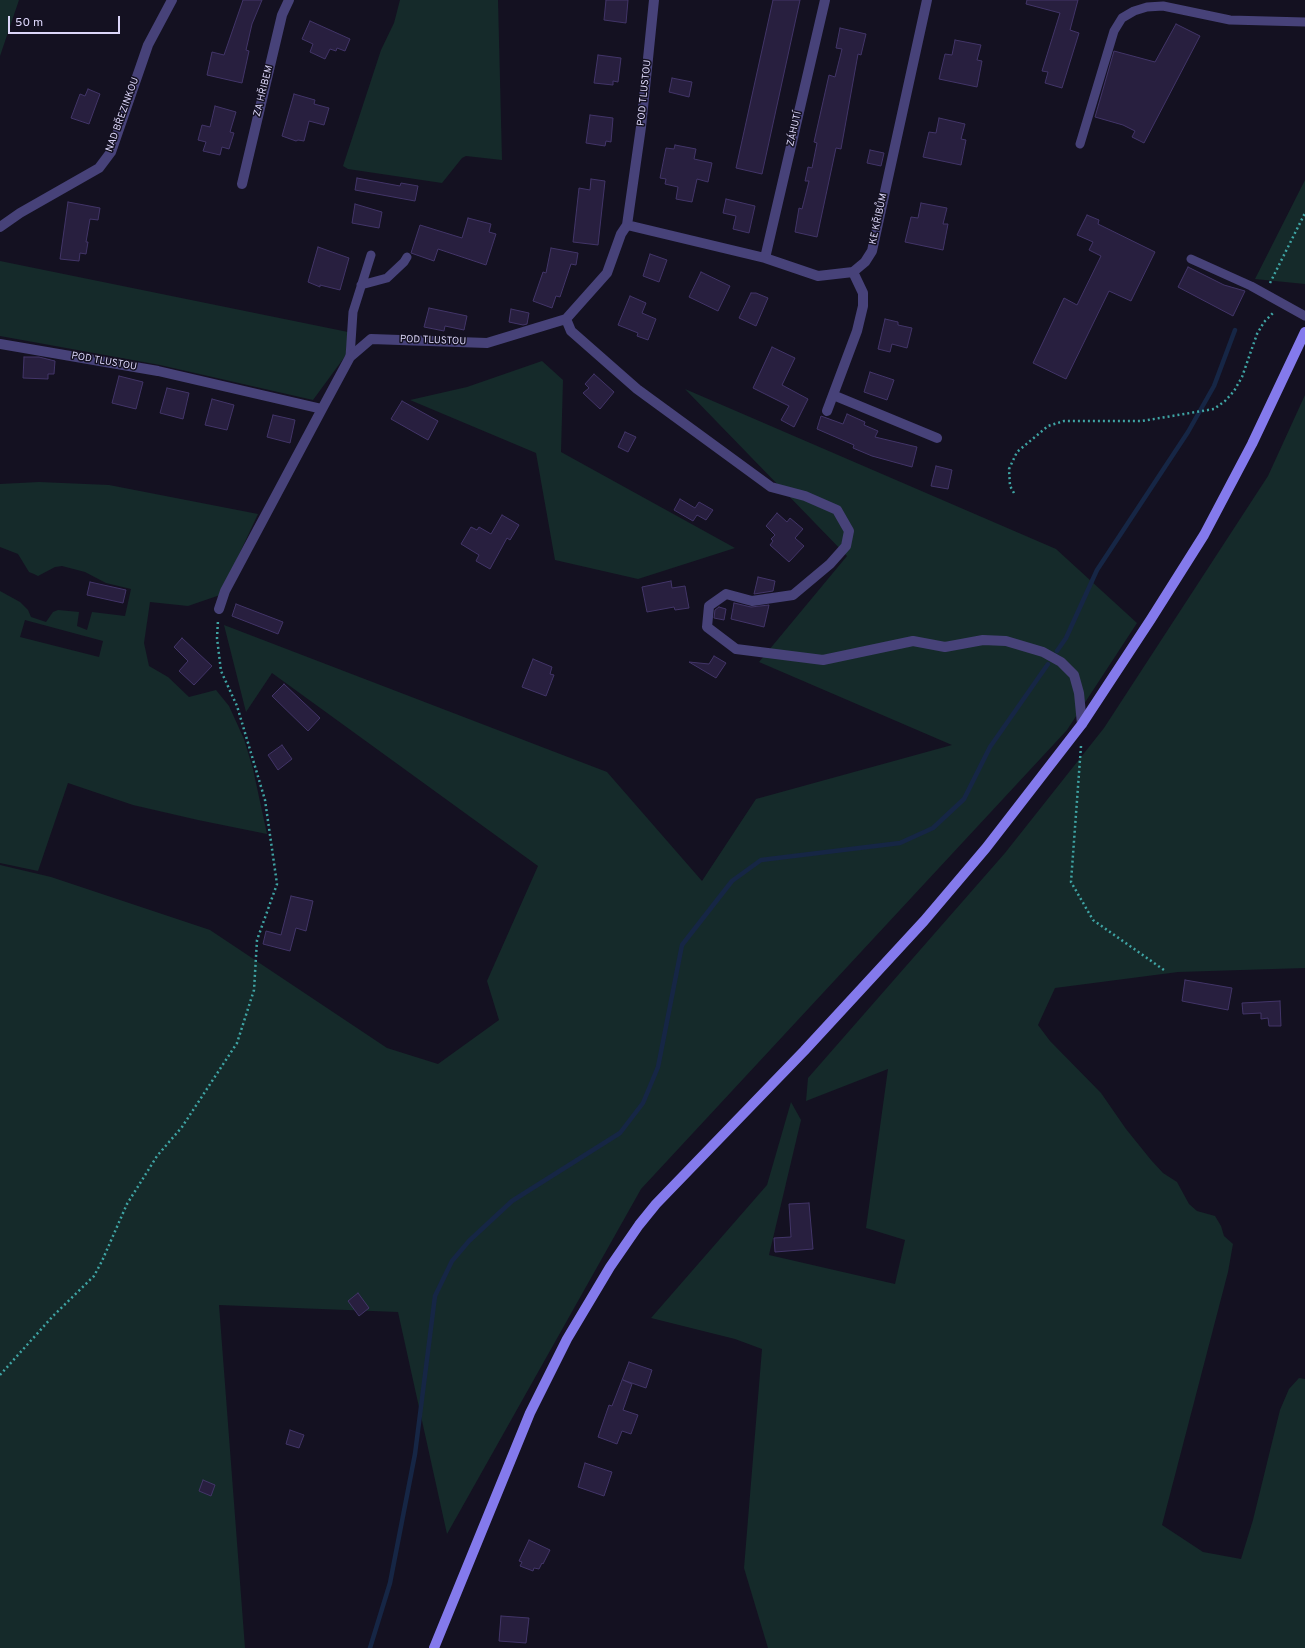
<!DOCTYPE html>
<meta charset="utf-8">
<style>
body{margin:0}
#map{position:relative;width:1305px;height:1648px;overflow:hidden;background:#141121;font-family:Overpass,sans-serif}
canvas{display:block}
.scale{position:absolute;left:8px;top:16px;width:112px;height:18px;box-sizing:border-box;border:2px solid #dcd6f9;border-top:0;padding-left:5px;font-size:12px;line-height:14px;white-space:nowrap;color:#dcd6f9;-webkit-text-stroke:3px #141121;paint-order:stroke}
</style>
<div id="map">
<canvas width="1305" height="1648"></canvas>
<div class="scale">50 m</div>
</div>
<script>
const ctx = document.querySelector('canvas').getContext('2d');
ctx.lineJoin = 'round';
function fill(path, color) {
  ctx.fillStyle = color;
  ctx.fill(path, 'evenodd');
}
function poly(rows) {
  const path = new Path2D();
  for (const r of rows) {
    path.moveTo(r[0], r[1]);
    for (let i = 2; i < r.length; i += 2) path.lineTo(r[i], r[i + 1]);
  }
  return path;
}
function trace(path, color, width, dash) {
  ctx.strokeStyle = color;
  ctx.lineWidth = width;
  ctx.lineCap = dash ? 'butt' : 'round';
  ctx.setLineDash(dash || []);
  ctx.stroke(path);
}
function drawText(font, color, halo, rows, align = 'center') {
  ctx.font = font + ' Overpass,sans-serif';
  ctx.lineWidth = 3;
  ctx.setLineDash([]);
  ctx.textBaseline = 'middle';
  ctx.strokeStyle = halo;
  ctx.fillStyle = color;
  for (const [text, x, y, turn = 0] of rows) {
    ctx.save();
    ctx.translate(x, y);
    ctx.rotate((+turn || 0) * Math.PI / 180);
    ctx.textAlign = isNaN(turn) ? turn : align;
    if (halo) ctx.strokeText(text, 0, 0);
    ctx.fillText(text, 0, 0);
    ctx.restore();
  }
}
fill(poly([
 [0,0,19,0,0,56],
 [400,0,498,0,502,160,466,156,462,158,442,183,348,169,343,166,381,50,394,23],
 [1305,180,1305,284,1255,279],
 [0,261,348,332,346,355,313,400,160,365,0,336],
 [542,361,563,380,561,452,735,548,638,579,555,560,536,453,410,400,467,387],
 [685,389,1056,549,1137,623,1067,730,641,1189,447,1534,398,1312,219,1305,245,1648,0,1648,0,865,51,877,210,930,387,1048,438,1064,499,1020,487,981,538,866,272,673,246,712,224,625,607,772,702,881,756,799,952,745,759,662,847,556],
 [1305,395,1305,968,1178,972,1055,988,1038,1025,1050,1041,1101,1093,1126,1129,1151,1160,1163,1173,1177,1182,1189,1204,1197,1211,1215,1216,1221,1226,1224,1236,1233,1244,1228,1272,1162,1525,1203,1552,1241,1559,1253,1520,1280,1410,1289,1389,1299,1378,1305,1379,1305,1648,768,1648,744,1568,762,1349,735,1339,651,1318,767,1185,791,1102,801,1120,769,1255,895,1284,905,1240,866,1228,888,1069,806,1101,808,1078,1005,853,1104,728,1268,476],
 [39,482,109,485,258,514,220,595,188,606,150,602,144,643,149,666,168,677,189,697,216,690,229,706,244,739,253,769,267,834,198,820,133,805,68,783,38,871,0,863,0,591,20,602,28,610,31,617,46,622,53,612,58,610,79,612,77,626,87,630,92,612,125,616,131,589,106,583,85,572,62,566,55,567,38,576,34,574,29,572,18,554,0,547,0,484],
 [25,620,103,641,99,657,20,637]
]), '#152a2a');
trace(poly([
 [1057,651,1066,638,1097,570,1188,432,1214,386,1235,330],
 [370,1648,390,1583,415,1454,435,1296,452,1261,469,1241,512,1201,620,1133,643,1103,658,1067,682,945,732,881,761,860,900,843,933,828,964,799,990,747,1048,664]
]), '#162645', 4.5);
const building = poly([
 [243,0,262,0,252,24,246,50,249,51,242,83,207,75,212,52,224,55,243,0],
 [606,0,628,0,626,23,604,20,606,0],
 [773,0,800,0,762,174,736,168,773,0],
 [1027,0,1078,0,1070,30,1079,33,1062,88,1045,83,1048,72,1042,71,1060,13,1026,4,1027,0],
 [310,21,350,39,345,51,337,48,336,51,330,49,325,59,310,52,313,44,302,39,310,21],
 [1176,24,1200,36,1144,143,1132,137,1135,131,1123,125,1095,117,1114,51,1155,62,1176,24],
 [840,28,866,34,861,55,858,54,841,149,836,148,817,237,795,232,799,208,802,209,809,181,805,181,808,167,812,168,817,143,814,142,829,75,835,77,842,49,836,48,840,28],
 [955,40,981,45,977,60,982,61,977,87,939,79,945,54,952,55,955,40],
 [598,55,621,58,618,82,613,81,613,85,594,83,598,55],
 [672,78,692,82,689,97,669,92,672,78],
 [88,89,100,94,89,124,71,118,80,94,85,96,88,89],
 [294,94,315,100,314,104,329,108,324,125,309,121,304,141,298,140,296,141,282,136,294,94],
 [215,106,236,112,230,132,234,133,229,149,222,147,220,155,203,151,206,142,198,140,202,125,210,127,215,106],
 [590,115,613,118,611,142,606,141,605,146,586,143,590,115],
 [939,118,965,124,961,139,966,140,961,165,923,157,929,132,936,133,939,118],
 [675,145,696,149,694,159,712,163,708,182,697,179,692,202,676,199,678,187,665,184,666,179,660,178,666,148,674,149,675,145],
 [870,150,884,153,881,166,867,163,870,150],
 [357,178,400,186,401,183,418,186,415,201,355,190,357,178],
 [591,179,605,181,598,245,573,242,579,188,590,190,591,179],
 [726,199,755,206,749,233,733,229,736,216,723,213,726,199],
 [68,202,100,208,98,220,90,219,86,242,88,242,86,254,80,253,79,261,60,259,68,202],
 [921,203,947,208,943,224,948,224,943,250,905,242,911,217,918,218,921,203],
 [355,204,382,212,379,228,352,223,355,204],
 [1087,215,1099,220,1098,224,1155,252,1131,301,1109,291,1066,379,1033,363,1064,298,1077,305,1101,256,1089,250,1093,242,1077,235,1087,215],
 [468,218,491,224,489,232,496,234,486,265,438,249,434,261,411,253,420,225,462,238,468,218],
 [318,247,349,258,340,290,320,285,320,287,308,282,318,247],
 [551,248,578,253,576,265,571,264,560,297,556,296,552,308,533,301,543,272,546,273,551,248],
 [650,254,667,260,659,282,643,276,650,254],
 [1188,267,1224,285,1245,291,1233,316,1178,287,1188,267],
 [701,272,730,286,718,311,689,297,701,272],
 [751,293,756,293,768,298,756,326,739,318,751,293],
 [630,296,646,303,642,313,656,319,648,340,637,336,638,333,618,325,630,296],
 [429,308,467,316,464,330,445,326,444,331,424,327,429,308],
 [511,309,529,313,527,324,523,325,509,322,511,309],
 [885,319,898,322,898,325,912,328,907,348,892,344,890,352,878,349,885,319],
 [772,347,795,358,782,385,808,399,794,427,781,420,789,406,753,388,772,347],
 [24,357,39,357,55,361,54,374,48,374,48,379,23,378,24,357],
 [870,372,894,380,887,400,864,392,870,372],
 [594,374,614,392,600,409,583,393,589,388,585,384,594,374],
 [119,376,143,382,136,409,112,403,119,376],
 [167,388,189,393,183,419,160,413,167,388],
 [212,399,234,405,227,430,205,425,212,399],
 [402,401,438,421,428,440,391,419,402,401],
 [847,414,865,422,864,425,878,431,875,437,917,447,912,467,872,456,853,448,854,445,817,429,821,416,843,424,847,414],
 [273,415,295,420,290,443,267,437,273,415],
 [625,432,636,437,628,452,618,447,625,432],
 [936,466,952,470,948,489,931,486,936,466],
 [680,499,695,508,699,502,713,510,706,520,697,515,693,521,674,510,680,499],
 [777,513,787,522,790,518,803,529,795,538,804,546,789,562,770,545,773,541,771,539,775,535,766,526,777,513],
 [502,515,519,525,510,540,507,538,490,569,476,561,479,555,461,544,471,527,477,530,479,527,491,534,502,515],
 [758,577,775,581,773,591,754,594,758,577],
 [671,581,672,588,685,586,689,608,675,610,674,607,647,612,642,587,671,581],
 [90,582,126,590,123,603,87,595,90,582],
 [734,603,751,607,769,605,764,627,731,619,734,603],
 [236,604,283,622,278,634,232,616,236,604],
 [719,607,726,609,724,620,714,618,715,610,719,607],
 [182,638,212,666,194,685,179,671,188,661,174,647,182,638],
 [714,656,726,663,716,678,689,662,709,664,714,656],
 [533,659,552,667,550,674,554,675,546,696,522,687,533,659],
 [284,684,320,718,308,731,272,696,284,684],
 [282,745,292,759,278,770,268,755,282,745],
 [291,896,313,901,306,931,296,928,290,951,263,944,266,931,281,935,291,896],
 [1185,980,1232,988,1228,1010,1182,1001,1185,980],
 [1280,1001,1281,1026,1269,1026,1268,1018,1261,1019,1261,1013,1243,1014,1242,1003,1280,1001],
 [809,1203,813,1249,775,1252,774,1238,791,1237,789,1204,809,1203],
 [358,1293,369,1308,359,1316,348,1301,358,1293],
 [629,1362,652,1370,646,1388,623,1380,632,1384,623,1410,638,1415,631,1434,622,1431,617,1444,598,1437,609,1405,612,1406,629,1362],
 [290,1430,304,1435,299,1448,286,1444,290,1430],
 [585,1463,612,1472,604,1496,578,1487,585,1463],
 [203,1480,215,1485,211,1496,199,1491,203,1480],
 [529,1540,550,1550,543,1564,542,1563,539,1569,534,1568,533,1571,520,1566,522,1562,519,1561,529,1540],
 [501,1616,529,1618,526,1643,499,1641,501,1616]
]);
fill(building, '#281f3f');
trace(building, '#423568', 1);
trace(poly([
 [1270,283,1305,213],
 [1014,493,1010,486,1009,469,1017,452,1048,426,1064,421,1142,421,1214,409,1225,401,1234,391,1242,377,1257,334,1264,322,1274,312],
 [1081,746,1071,882,1093,920,1164,970],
 [0,1375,53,1316,94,1276,102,1261,127,1204,157,1156,182,1127,237,1043,254,990,257,940,277,884,265,800,237,706,221,671,217,638,218,620]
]), '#3fa4a4', 2.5, [2, 3]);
trace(poly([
 [1080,144,1114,31,1122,18,1134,11,1147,7,1163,6,1230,20,1305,22],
 [1191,259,1251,286,1305,316],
 [361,285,387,278,404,262,407,257],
 [350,357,353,312,371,255]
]), '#474279', 9);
trace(poly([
 [242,184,282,15,289,0],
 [627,225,765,258,818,276,853,272,865,262,872,251,927,0],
 [0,227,20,213,99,168,111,152,148,45,172,0],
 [765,258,825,0],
 [566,319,571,331,637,389,771,487,805,496,837,510,849,531,846,546,830,564,793,595,752,601,726,594,709,606,707,627,736,649,823,660,913,641,945,647,983,640,1006,641,1043,652,1061,662,1074,675,1079,693,1082,724],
 [0,344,158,371,322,409,350,357,371,339,487,343,566,319,607,273,621,234,627,225,641,127,654,0],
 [833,395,937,438],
 [827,411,857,331,863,306,863,293,853,272],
 [219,609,225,591,322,409]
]), '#474279', 10);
trace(poly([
 [434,1648,530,1413,567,1339,610,1267,639,1225,656,1204,804,1051,924,921,986,848,1082,724,1151,619,1204,535,1252,444,1305,332]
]), '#847aec', 10);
drawText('10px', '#dcd6f9', '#141121', [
 ["ZA HŘIBEM",264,91,-76],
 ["POD TLUSTOU",645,93,-84],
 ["NAD BŘEZINKOU",123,115,-70],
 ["ZÁHUTÍ",795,129,-77],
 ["KE KŘIBŮM",879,219,-78],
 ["POD TLUSTOU",433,341,2],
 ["POD TLUSTOU",104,362,10]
]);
</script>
